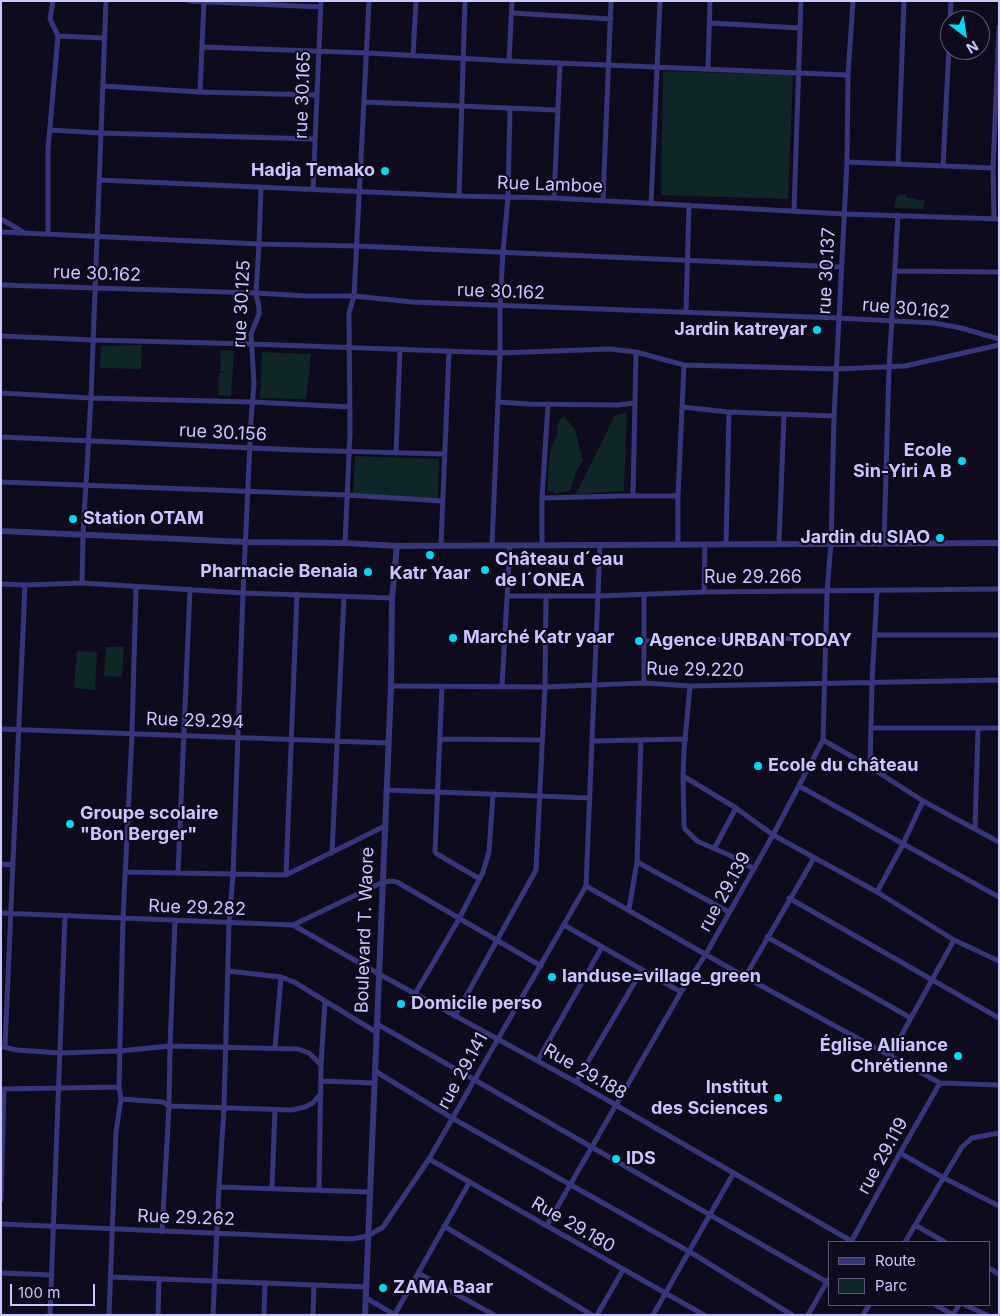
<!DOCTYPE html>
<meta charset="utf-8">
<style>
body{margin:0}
#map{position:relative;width:1000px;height:1316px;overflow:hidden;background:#0e0b1c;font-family:Inter,sans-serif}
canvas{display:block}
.frame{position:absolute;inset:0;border:2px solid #ccc6ff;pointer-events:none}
.legend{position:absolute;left:828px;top:1241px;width:162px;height:65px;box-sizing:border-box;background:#0e0b1c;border:1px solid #5a5677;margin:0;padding:6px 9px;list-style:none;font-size:15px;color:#ccc6ff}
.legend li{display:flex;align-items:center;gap:10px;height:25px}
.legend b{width:25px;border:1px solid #5a5677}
.north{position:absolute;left:940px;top:10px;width:50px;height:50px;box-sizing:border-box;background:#0e0b1c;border:1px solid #5a5677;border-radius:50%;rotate:149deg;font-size:14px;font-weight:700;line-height:20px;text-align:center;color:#ccc6ff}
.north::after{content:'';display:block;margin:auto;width:18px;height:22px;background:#00daf1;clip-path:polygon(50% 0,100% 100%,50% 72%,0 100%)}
.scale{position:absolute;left:10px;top:1284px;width:85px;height:22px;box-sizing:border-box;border:2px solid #ccc6ff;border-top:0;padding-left:6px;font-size:15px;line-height:18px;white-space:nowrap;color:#ccc6ff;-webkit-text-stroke:4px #0e0b1c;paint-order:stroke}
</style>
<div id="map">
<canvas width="1000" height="1316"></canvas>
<div class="frame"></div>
<ul class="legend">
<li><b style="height:6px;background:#37357c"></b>Route</li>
<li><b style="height:14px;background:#0e2625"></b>Parc</li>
</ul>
<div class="north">N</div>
<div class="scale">100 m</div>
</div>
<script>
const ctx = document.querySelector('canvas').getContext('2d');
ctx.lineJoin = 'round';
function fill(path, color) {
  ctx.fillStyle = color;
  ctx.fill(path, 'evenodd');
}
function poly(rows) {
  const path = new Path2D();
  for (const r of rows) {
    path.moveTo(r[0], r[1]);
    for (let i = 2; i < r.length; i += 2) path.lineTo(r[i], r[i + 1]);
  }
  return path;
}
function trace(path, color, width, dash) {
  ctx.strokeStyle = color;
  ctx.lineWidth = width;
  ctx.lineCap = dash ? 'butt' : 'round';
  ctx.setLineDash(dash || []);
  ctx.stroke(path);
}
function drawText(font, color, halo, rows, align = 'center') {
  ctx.font = font + ' Inter,sans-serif';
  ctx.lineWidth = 4;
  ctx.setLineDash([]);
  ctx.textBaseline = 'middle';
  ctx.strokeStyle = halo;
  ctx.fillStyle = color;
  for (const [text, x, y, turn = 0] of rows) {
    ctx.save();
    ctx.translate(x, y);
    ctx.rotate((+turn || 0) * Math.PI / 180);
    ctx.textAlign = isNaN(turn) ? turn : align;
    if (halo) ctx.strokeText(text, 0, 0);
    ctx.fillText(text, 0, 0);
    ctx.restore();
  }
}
fill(poly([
 [663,71,793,75,788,199,661,195],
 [899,194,907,195,907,198,918,199,918,201,925,200,923,209,894,208,896,197,899,196],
 [142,345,141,369,100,368,101,346],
 [221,350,234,351,231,397,218,395,219,373,226,373,220,371],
 [262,352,311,354,306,399,260,398],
 [627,412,624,491,576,494,615,415],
 [563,416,575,429,583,460,576,472,570,491,554,494,553,491,547,491,550,450,558,433,556,429,559,421],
 [355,456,439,459,438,499,353,493],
 [106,647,124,647,122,677,104,676],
 [77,651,97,652,95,690,74,688]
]), '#0e2625');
trace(poly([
 [189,1,320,7],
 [512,13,611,19],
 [950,20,951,1],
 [710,23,800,28],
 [58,36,104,38],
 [202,47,368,53,509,61,848,75],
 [413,56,416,1],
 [509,61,512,1],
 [708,68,710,1],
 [103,86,200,92,317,95],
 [200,92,204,2],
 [364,102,556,110],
 [50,130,101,133,315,139],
 [847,162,993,168],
 [898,163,904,1],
 [943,166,950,27],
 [100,180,459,196,554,198,844,214,999,219],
 [313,189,321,1],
 [459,196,465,1],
 [554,198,560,63],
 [603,201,611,1],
 [651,204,660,1],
 [794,210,801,1],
 [994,218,993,168,999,27],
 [1,219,23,232],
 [1,232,259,244,357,246,841,267],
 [48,233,48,149,58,36,50,19,53,1],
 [896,271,999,272],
 [1,285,256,293,307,296,354,296,412,302,838,318,934,323,961,328,999,339],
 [686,312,689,205],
 [1,336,93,340,251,344,500,353,609,349,636,352,684,365,836,369,905,366,999,345],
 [1,393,91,398,253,402,350,407],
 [498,402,529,404,617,405,634,403],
 [682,407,729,412,834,416],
 [1,437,298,450,444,454],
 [396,453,400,349],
 [1,482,347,495,442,501],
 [633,496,636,352],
 [542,498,621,496,678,496],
 [345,543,350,432,349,313,354,296,369,1],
 [678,543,678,496,684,365],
 [726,543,729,412],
 [779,543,784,414],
 [884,544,889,368,898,215],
 [441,545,449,351],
 [492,545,500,353,500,306,503,252,508,197,510,108],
 [542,546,542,498,548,404],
 [82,583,83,535,91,398,106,1],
 [1,584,25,585,82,583,243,593,392,598],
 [704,592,705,544],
 [644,595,644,683],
 [507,596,599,596,704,592,999,589],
 [876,635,999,635],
 [644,641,827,638],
 [391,686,545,687,644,683,690,686,999,680],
 [502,686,510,545],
 [690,686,684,750,683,776,736,808,773,835,877,892,954,940,999,961],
 [442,687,435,852,437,854,480,879],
 [872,728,999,728],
 [1,729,388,743],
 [440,739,542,740],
 [823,740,870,767,923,801,999,842],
 [593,741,686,739],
 [870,767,872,682,877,591],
 [683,776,684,825,685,829,697,841,729,855,754,869],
 [799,786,999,897],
 [386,790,590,798],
 [975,829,978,728],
 [714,849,736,808],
 [332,853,344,596],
 [637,862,729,912],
 [1,864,13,865],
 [126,872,286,875,385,826],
 [178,873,190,589],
 [286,875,297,594],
 [586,886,745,977,940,1083,999,1085],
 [877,892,903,844,923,801],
 [789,898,999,1018],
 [629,909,637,862,641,740],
 [1,913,293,925,383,882,391,881,397,882,541,966],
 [293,925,379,974,576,1082,853,1242],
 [564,925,681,992],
 [767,937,911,1018],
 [228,971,281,977,294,982,376,1032],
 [745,977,814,858],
 [415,994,459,919,483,872,489,852,493,794],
 [455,1016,536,870,545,687,546,597],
 [377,1024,827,1282],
 [3,1047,17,1050,60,1053,119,1051,170,1046,298,1049,309,1053,321,1065],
 [5,1047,25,585],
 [275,1048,281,977],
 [890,1056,954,940],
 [538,1060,602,947],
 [375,1071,452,1118,690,1252,792,1315],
 [322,1081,374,1083],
 [576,1082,642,970],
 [1,1089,119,1087],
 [121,1099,163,1102,169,1106,292,1110,305,1107,313,1103,321,1093],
 [900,1153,942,1177,999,1206],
 [429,1159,704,1315],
 [219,1187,370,1192],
 [272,1188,275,1110],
 [319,1189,321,1065,325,1001],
 [1,1200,4,1089],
 [1,1224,352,1239,368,1236,383,1227,429,1159,586,886,600,545],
 [547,1225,681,992,706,954,773,835,823,740,827,592,831,543,834,416,847,162,848,75,853,1],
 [915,1225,945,1242],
 [444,1226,592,1315],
 [162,1232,169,1106,170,1046,175,921],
 [851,1242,900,1153,940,1083],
 [905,1242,962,1147,972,1138,999,1133],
 [989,1268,999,1274],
 [1,1273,52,1275],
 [418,1273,494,1315],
 [110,1277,367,1287],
 [366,1298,395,1315],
 [936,1305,953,1315],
 [965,1305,987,1315],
 [395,1314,469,1183],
 [50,1315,65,916],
 [109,1315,116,1132,121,1099,119,1087,123,918,132,733,136,588],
 [158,1315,159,1279],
 [213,1315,219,1187,224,1108,229,923,233,875,243,593,251,421,254,383,251,334,259,314,259,308,256,293,259,244,261,188],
 [264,1315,265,1283],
 [313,1315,314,1285],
 [597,1315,623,1270],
 [653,1315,733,1174],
 [808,1315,828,1280],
 [863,1315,869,1305],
 [953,1315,959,1305]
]), '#37357c', 5);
trace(poly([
 [1,531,245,542,345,543,397,546,999,543],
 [365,1315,391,686,392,598,397,546]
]), '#37357c', 6);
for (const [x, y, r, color] of [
 [385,171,5,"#00daf1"],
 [817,330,5,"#00daf1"],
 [962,461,5,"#00daf1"],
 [73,519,5,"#00daf1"],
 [940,538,5,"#00daf1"],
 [430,555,5,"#00daf1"],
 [485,570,5,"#00daf1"],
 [368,572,5,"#00daf1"],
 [453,638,5,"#00daf1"],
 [639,641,5,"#00daf1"],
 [758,766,5,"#00daf1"],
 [70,824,5,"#00daf1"],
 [552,977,5,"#00daf1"],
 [401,1004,5,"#00daf1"],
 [958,1056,5,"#00daf1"],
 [778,1098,5,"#00daf1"],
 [616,1159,5,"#00daf1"],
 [383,1288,5,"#00daf1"]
]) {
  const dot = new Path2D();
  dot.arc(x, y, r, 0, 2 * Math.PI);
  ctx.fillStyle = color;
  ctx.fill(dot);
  trace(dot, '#0e0b1c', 2);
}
drawText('18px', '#ccc6ff', '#0e0b1c', [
 ["rue 30.165",303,95,-88],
 ["Rue Lamboe",550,185,2],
 ["rue 30.137",827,271,-87],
 ["rue 30.162",97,274,2],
 ["rue 30.162",501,292,2],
 ["rue 30.125",242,304,-87],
 ["rue 30.162",906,309,5],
 ["rue 30.156",223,433,3],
 ["Rue 29.266",753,578],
 ["Rue 29.220",695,670,1],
 ["Rue 29.294",195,721,2],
 ["rue 29.139",725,892,-61],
 ["Rue 29.282",197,908,2],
 ["Boulevard T. Waore",365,930,-88],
 ["rue 29.141",463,1071,-61],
 ["Rue 29.188",585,1072,30],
 ["rue 29.119",883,1156,-61],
 ["Rue 29.262",186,1218,2],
 ["Rue 29.180",573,1225,30]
]);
drawText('bold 18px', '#ccc6ff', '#0e0b1c', [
 ["Hadja Temako",375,171,"right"],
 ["Jardin katreyar",807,330,"right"],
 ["Ecole",952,451,"right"],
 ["Sin-Yiri A B",952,472,"right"],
 ["Station OTAM",83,519],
 ["Jardin du SIAO",930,538,"right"],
 ["Château d´eau",495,560],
 ["de l´ONEA",495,581],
 ["Pharmacie Benaia",358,572,"right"],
 ["Katr Yaar",430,574,"center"],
 ["Marché Katr yaar",463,638],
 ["Agence URBAN TODAY",649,641],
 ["Ecole du château",768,766],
 ["Groupe scolaire",80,814],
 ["\"Bon Berger\"",80,835],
 ["landuse=village_green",562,977],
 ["Domicile perso",411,1004],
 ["Église Alliance",948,1046,"right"],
 ["Chrétienne",948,1067,"right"],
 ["Institut",768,1088,"right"],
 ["des Sciences",768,1109,"right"],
 ["IDS",626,1159],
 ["ZAMA Baar",393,1288]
], 'left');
</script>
